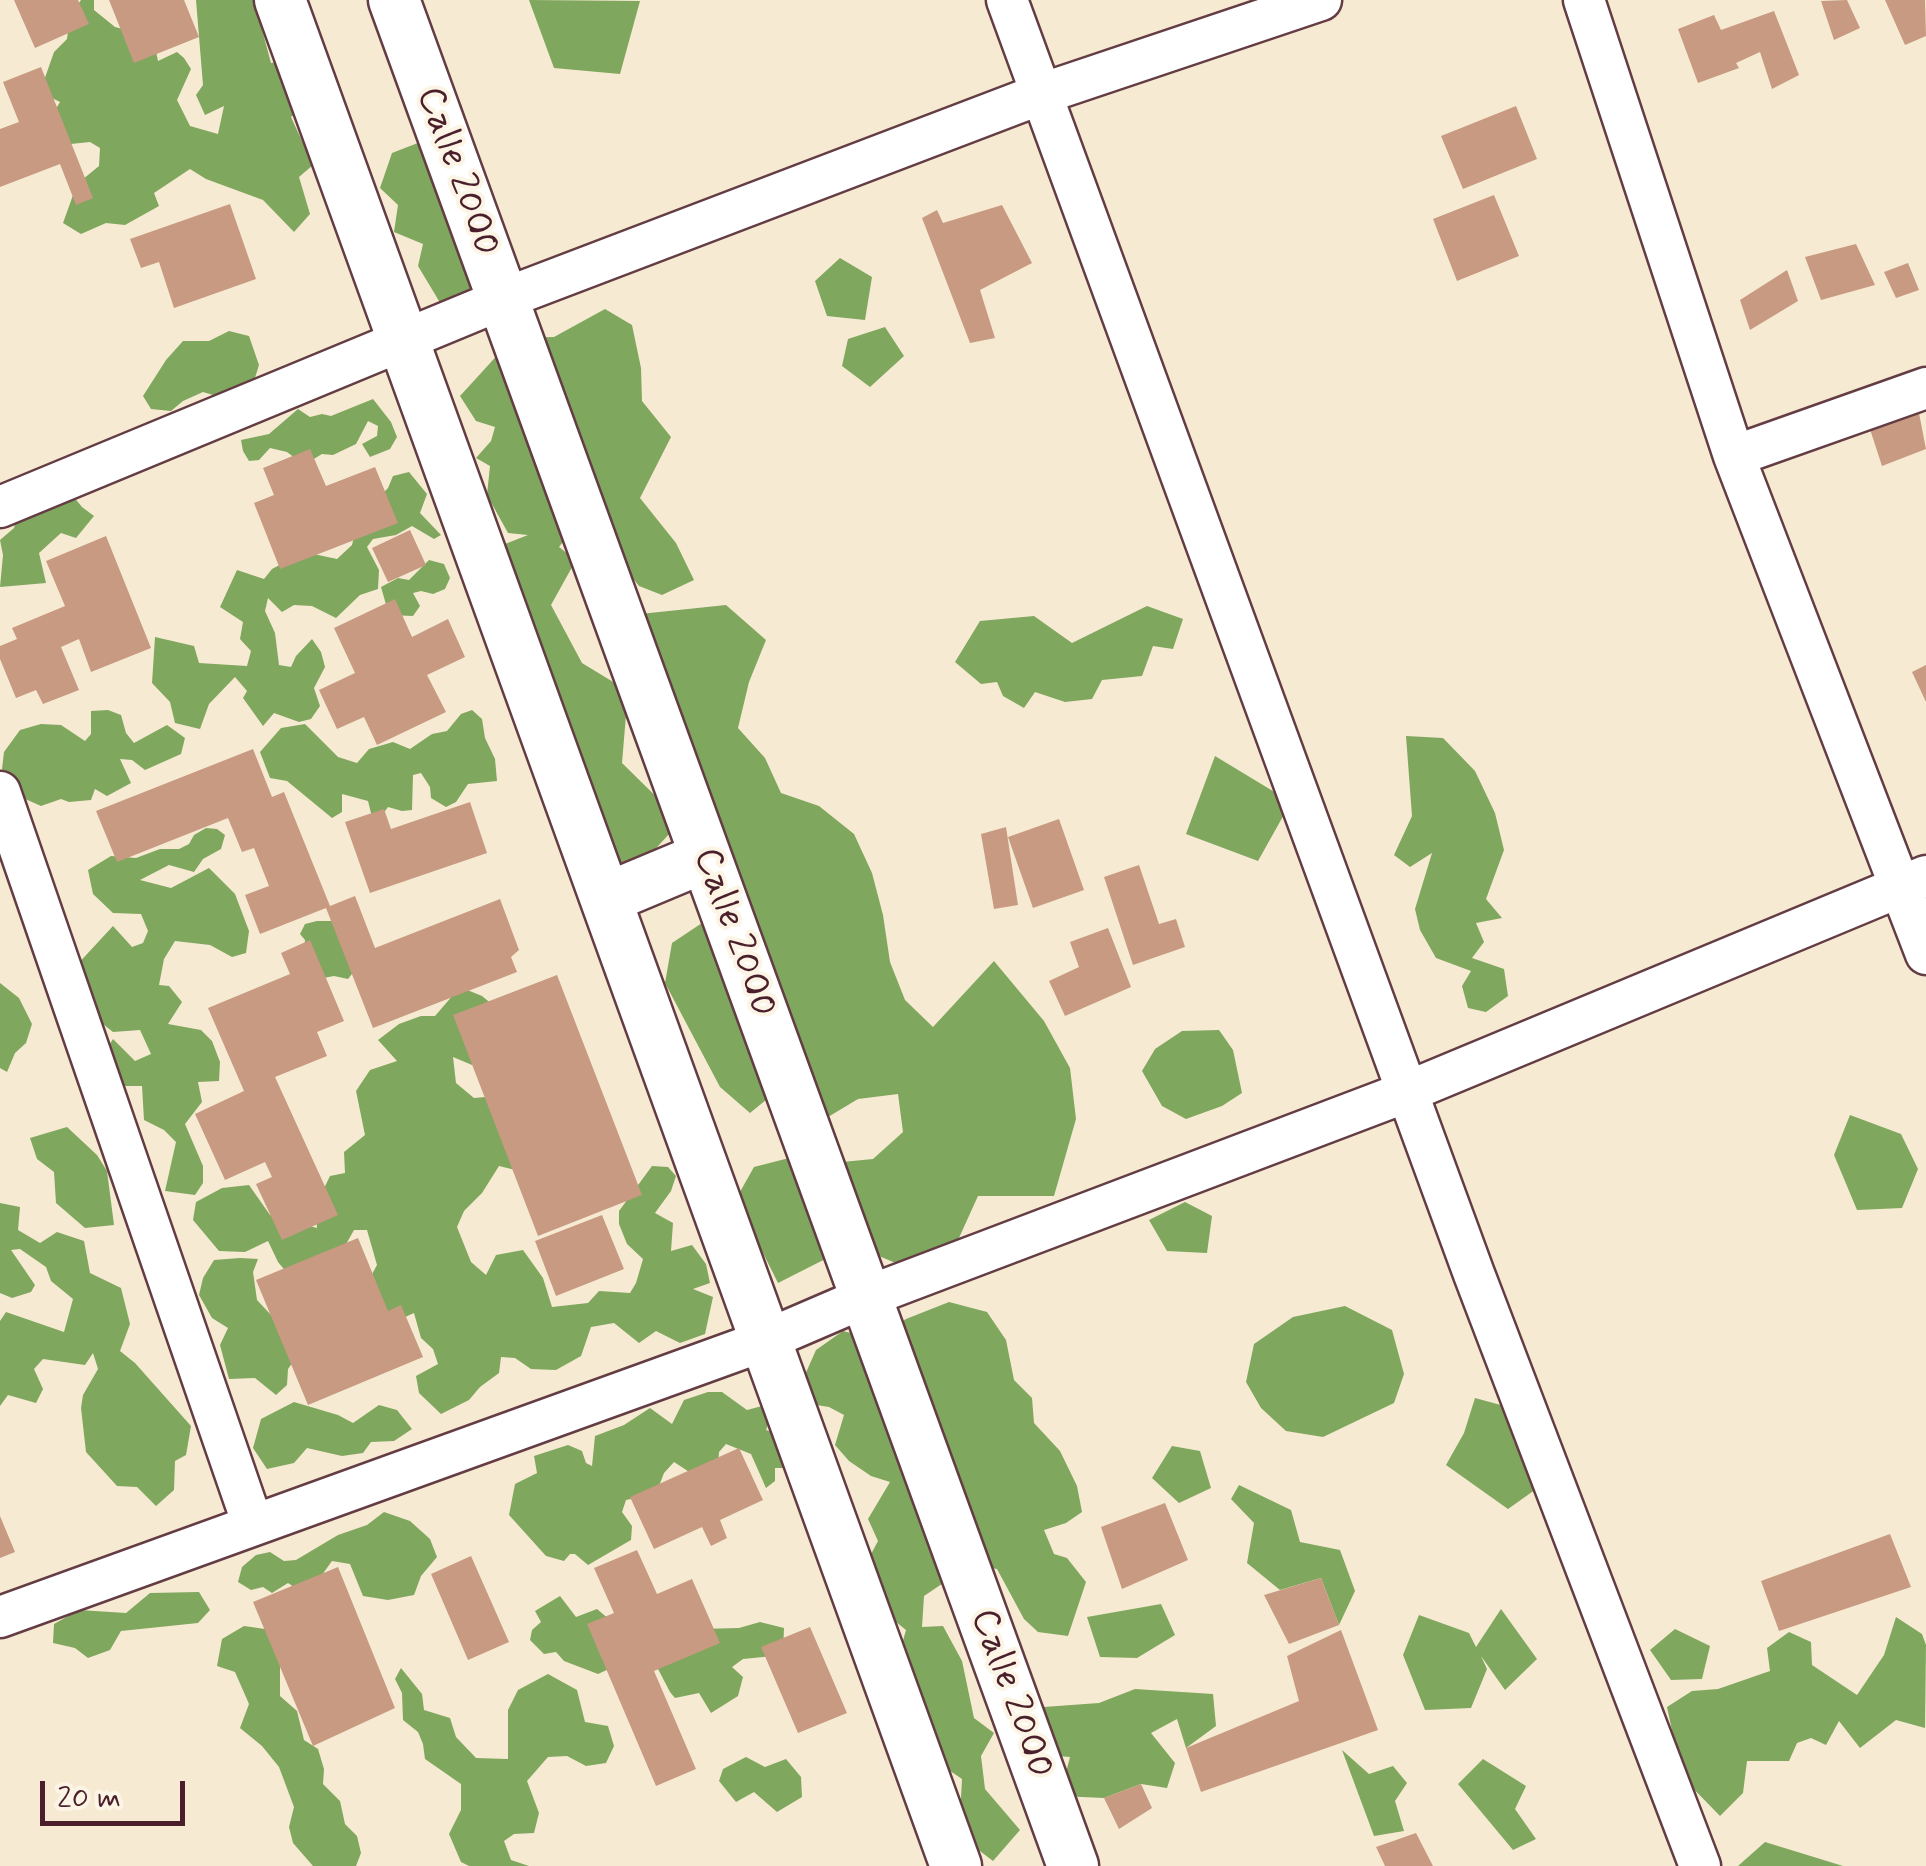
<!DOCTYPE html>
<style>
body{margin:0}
#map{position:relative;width:1926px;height:1866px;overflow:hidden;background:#f7ead3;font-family:Mynerve,sans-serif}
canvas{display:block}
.scale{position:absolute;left:40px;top:1781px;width:145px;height:45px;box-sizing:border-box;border:5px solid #4a1f2b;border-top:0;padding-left:12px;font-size:30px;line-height:35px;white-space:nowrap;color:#4a1f2b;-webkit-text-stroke:8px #fcf5e5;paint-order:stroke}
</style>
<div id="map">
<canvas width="1926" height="1866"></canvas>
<div class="scale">20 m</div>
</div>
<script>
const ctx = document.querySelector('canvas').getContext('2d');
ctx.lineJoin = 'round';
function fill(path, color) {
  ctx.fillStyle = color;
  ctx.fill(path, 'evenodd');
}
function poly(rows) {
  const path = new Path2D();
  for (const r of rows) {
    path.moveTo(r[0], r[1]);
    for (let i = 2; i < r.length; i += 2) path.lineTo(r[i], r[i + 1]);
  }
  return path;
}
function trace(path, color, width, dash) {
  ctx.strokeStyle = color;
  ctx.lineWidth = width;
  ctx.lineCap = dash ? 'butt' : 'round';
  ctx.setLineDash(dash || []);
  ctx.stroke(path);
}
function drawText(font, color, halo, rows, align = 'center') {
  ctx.font = font + ' Mynerve,sans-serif';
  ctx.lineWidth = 8;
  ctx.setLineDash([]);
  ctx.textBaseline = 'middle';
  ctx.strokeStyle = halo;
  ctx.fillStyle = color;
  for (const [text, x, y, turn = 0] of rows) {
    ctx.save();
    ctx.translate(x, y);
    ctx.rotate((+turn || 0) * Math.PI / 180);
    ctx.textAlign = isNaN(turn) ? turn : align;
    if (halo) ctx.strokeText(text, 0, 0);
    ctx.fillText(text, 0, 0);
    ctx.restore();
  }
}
fill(poly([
 [81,0,94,0,94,10,115,27,153,37,158,61,177,52,184,58,191,69,177,100,190,126,218,134,224,106,205,115,196,95,203,85,196,0,254,0,271,63,285,60,300,110,291,117,313,165,299,177,310,214,294,232,263,200,206,179,190,169,154,193,159,206,125,225,106,223,81,234,63,223,77,184,99,166,100,148,90,142,61,145,48,122,60,102,40,92,54,52,67,39,70,16],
 [529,0,640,1,620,74,554,68],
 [461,104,510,247,454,313,439,301,418,266,423,244,394,232,398,205,380,188,392,153,423,141],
 [840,258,872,277,865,320,827,316,815,281],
 [605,309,632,325,641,368,642,401,671,437,640,498,676,543,694,580,662,595,639,586,621,563,575,526,559,547,576,560,551,605,582,663,628,691,622,763,681,821,627,880,595,865,484,559,505,544,528,535,508,533,487,495,490,466,476,458,491,441,495,427,476,421,460,396,513,338,554,337],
 [885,327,904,356,870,387,842,366,848,339],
 [229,331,249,336,259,365,251,391,223,398,203,392,183,401,171,411,151,409,143,396,166,360,183,341,209,341],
 [373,399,391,422,397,437,390,449,370,457,362,444,377,436,378,426,368,421,356,444,333,455,322,454,304,465,287,452,270,448,259,460,249,461,243,451,241,440,269,434,298,409,310,417,322,414,331,416],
 [409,472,427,494,420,513,441,535,434,539,412,526,396,535,373,539,367,547,379,570,378,589,360,595,336,618,312,606,294,605,282,612,268,598,265,611,275,633,279,665,291,667,296,656,312,639,321,652,325,667,314,688,320,706,311,719,299,722,274,713,263,726,243,698,247,691,235,677,209,704,200,729,175,723,170,702,152,683,155,637,194,646,199,663,247,666,251,651,240,639,243,622,220,607,237,570,264,579,272,569,304,552,337,559,352,545,358,520,388,488,393,476],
 [63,484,82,507,94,516,76,538,61,533,39,553,46,583,0,587,3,555,0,540,14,528,22,499],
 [429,560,444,564,450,578,445,589,433,594,421,591,413,593,420,606,413,616,389,615,381,587,398,578,409,580],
 [726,605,766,640,749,682,738,728,765,758,781,793,819,806,854,834,872,873,883,915,890,962,905,1000,933,1027,994,961,1044,1021,1070,1068,1076,1119,1054,1196,978,1196,953,1251,905,1267,853,1245,778,1283,736,1199,754,1167,793,1157,832,1163,873,1159,903,1132,898,1094,858,1099,823,1120,788,1082,750,1113,720,1087,665,983,672,943,705,921,621,616],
 [1147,606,1183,619,1173,649,1153,646,1142,676,1102,680,1092,699,1065,702,1035,692,1024,708,1003,696,997,682,981,684,955,662,980,621,1034,616,1072,643],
 [108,710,121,715,126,733,134,743,167,725,185,738,181,754,145,770,132,760,120,759,131,783,107,796,95,789,91,800,69,802,61,799,41,806,23,798,2,769,4,752,20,730,41,724,61,725,85,741,91,734,91,711],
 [472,710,482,719,485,738,495,759,497,781,468,784,456,802,446,807,431,798,430,787,421,773,413,775,412,810,402,811,388,807,380,818,371,813,368,801,342,794,342,812,332,818,287,781,270,778,260,752,281,728,305,724,338,757,357,763,369,749,393,742,410,749,432,734,447,731,461,714],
 [1406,736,1443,738,1475,771,1495,813,1504,850,1486,899,1502,918,1476,923,1484,942,1472,958,1504,969,1508,996,1486,1012,1468,1008,1462,986,1471,971,1436,958,1420,930,1415,909,1432,853,1410,867,1394,855,1412,816],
 [1215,756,1291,802,1258,861,1186,834],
 [206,828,217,829,225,835,221,849,203,859,194,872,169,865,140,880,171,888,209,868,235,894,249,931,246,953,232,957,210,945,175,941,164,959,159,985,169,986,182,1002,168,1024,201,1030,212,1041,220,1062,219,1081,198,1082,202,1102,185,1124,203,1166,203,1183,195,1195,165,1191,176,1142,164,1130,144,1120,142,1086,116,1086,99,1061,113,1039,135,1061,151,1054,140,1030,113,1032,98,1020,75,967,113,926,132,947,143,943,148,931,141,914,113,913,93,894,88,870,111,856,136,858,160,849,179,849,189,844,194,835],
 [317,921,345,921,362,961,348,979,334,976,318,979,304,955,305,940,300,934,305,924],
 [0,983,19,998,32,1024,26,1043,15,1053,7,1072,0,1068],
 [460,987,482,996,504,1014,472,1065,453,1057,456,1083,474,1098,508,1095,536,1175,499,1166,482,1193,464,1211,457,1227,471,1262,486,1275,496,1255,523,1250,543,1278,552,1307,588,1303,599,1291,630,1293,636,1283,643,1259,627,1244,619,1224,619,1211,652,1166,668,1167,676,1176,671,1191,655,1213,673,1223,671,1251,692,1245,706,1264,710,1283,693,1289,713,1297,705,1334,680,1343,656,1331,639,1343,614,1323,591,1327,581,1356,556,1370,531,1369,515,1358,501,1357,499,1373,480,1387,469,1400,441,1414,419,1393,416,1376,438,1364,433,1349,421,1338,414,1313,394,1322,365,1287,377,1265,367,1230,354,1230,335,1264,293,1280,278,1262,268,1241,245,1252,219,1251,193,1220,196,1202,222,1188,249,1185,270,1215,317,1228,315,1207,330,1176,345,1173,344,1152,365,1135,356,1091,370,1070,397,1061,378,1040,399,1024,421,1016,435,1016],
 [1219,1030,1233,1050,1242,1093,1222,1106,1186,1119,1162,1106,1142,1071,1155,1049,1182,1031],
 [1850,1115,1901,1134,1918,1169,1902,1208,1857,1210,1834,1155],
 [67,1127,97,1155,107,1171,114,1225,85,1228,56,1203,54,1172,37,1159,30,1138],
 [1185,1202,1212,1216,1207,1253,1167,1251,1149,1220],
 [0,1203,20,1207,18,1230,40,1243,57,1232,84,1241,90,1273,121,1288,130,1324,120,1351,135,1363,191,1426,186,1455,175,1461,174,1490,156,1506,137,1487,117,1486,86,1452,81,1408,83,1395,98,1369,93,1353,85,1365,43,1359,34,1369,43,1389,36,1403,8,1395,0,1406,0,1321,6,1312,64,1332,73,1299,51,1281,46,1267,20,1249,11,1250,35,1285,31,1292,12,1298,0,1293],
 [240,1258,258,1259,253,1272,257,1300,272,1316,307,1342,288,1369,287,1385,276,1395,255,1378,229,1379,220,1345,228,1328,212,1318,199,1295,203,1278,214,1260],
 [949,1302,987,1312,1006,1340,1014,1380,1032,1398,1034,1423,1060,1451,1077,1486,1082,1512,1066,1523,1044,1530,1054,1554,1067,1558,1086,1582,1068,1636,1038,1632,1024,1619,997,1569,970,1565,924,1596,922,1627,943,1626,962,1661,974,1718,994,1733,981,1756,985,1789,1020,1830,993,1861,959,1835,962,1779,934,1760,897,1662,906,1630,875,1605,861,1573,878,1541,868,1519,890,1482,871,1476,849,1461,835,1445,844,1415,829,1407,810,1404,804,1377,816,1350,843,1331,874,1339,906,1319],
 [1345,1306,1392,1330,1404,1374,1394,1403,1323,1437,1286,1431,1261,1408,1246,1382,1254,1344,1293,1317],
 [708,1392,722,1392,747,1410,762,1406,770,1420,766,1430,776,1433,786,1468,775,1468,775,1481,766,1488,751,1454,726,1444,719,1452,718,1467,700,1479,674,1462,664,1473,656,1494,626,1500,622,1512,632,1526,631,1540,588,1565,575,1554,570,1554,564,1561,546,1556,509,1515,515,1484,537,1473,534,1456,568,1445,582,1451,586,1463,592,1466,595,1436,624,1425,650,1408,672,1424,684,1400],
 [1475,1398,1508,1407,1514,1442,1533,1458,1539,1487,1508,1509,1446,1465,1464,1433],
 [294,1402,338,1415,353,1423,379,1405,397,1410,412,1429,394,1441,371,1442,363,1453,342,1456,307,1448,294,1463,267,1469,253,1448,261,1419],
 [1172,1446,1200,1451,1211,1488,1179,1503,1152,1478],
 [1239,1485,1291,1510,1300,1542,1340,1550,1355,1591,1339,1625,1321,1578,1280,1590,1247,1563,1254,1523,1231,1499],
 [384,1512,410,1521,430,1539,437,1557,421,1576,414,1595,388,1600,363,1596,350,1564,332,1561,314,1586,300,1591,288,1583,272,1593,263,1587,251,1590,238,1582,242,1567,256,1555,270,1552,284,1561,296,1560,338,1535,367,1525],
 [199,1592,210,1610,198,1623,121,1631,110,1650,88,1658,75,1648,53,1643,54,1624,79,1610,126,1613,150,1593],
 [560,1596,576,1617,597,1609,624,1632,624,1662,598,1674,564,1661,556,1652,544,1654,530,1640,532,1630,541,1622,535,1611],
 [1161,1604,1175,1635,1137,1658,1100,1657,1087,1617],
 [1501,1609,1537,1659,1505,1690,1481,1656,1487,1669,1471,1708,1425,1710,1403,1655,1419,1615,1469,1633,1476,1647],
 [1896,1617,1922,1634,1926,1645,1925,1728,1896,1720,1860,1748,1839,1721,1826,1745,1811,1738,1797,1743,1789,1761,1747,1761,1743,1793,1720,1816,1682,1777,1667,1707,1692,1691,1718,1689,1770,1671,1767,1648,1789,1632,1811,1642,1812,1665,1857,1695,1884,1655],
 [760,1622,784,1628,783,1655,743,1659,732,1667,743,1677,738,1696,711,1713,699,1693,675,1698,670,1692,658,1669,699,1629,739,1628],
 [244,1626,272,1630,280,1650,280,1696,297,1711,304,1740,318,1749,324,1769,323,1784,340,1801,345,1824,357,1836,361,1853,356,1866,313,1866,293,1843,289,1827,294,1807,279,1767,262,1746,240,1728,249,1704,235,1672,217,1666,222,1639],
 [1675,1629,1710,1646,1702,1679,1671,1680,1650,1650],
 [401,1668,422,1694,424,1710,450,1718,456,1737,476,1758,508,1759,508,1710,518,1690,548,1674,577,1690,585,1722,608,1726,614,1746,606,1763,586,1766,567,1756,548,1757,527,1781,539,1813,534,1833,514,1834,504,1841,511,1860,529,1866,469,1866,461,1862,449,1834,461,1810,461,1784,425,1759,423,1744,418,1732,403,1720,402,1693,395,1679],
 [1135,1689,1213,1694,1216,1726,1186,1748,1177,1719,1151,1733,1175,1763,1167,1788,1141,1784,1104,1798,1060,1796,1070,1757,1032,1754,1030,1708,1099,1703],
 [1342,1750,1369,1774,1393,1766,1407,1783,1395,1801,1404,1831,1374,1836],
 [746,1757,765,1767,786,1759,801,1777,802,1797,777,1812,754,1792,736,1802,719,1781,723,1769],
 [1483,1759,1526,1786,1515,1809,1536,1839,1513,1850,1458,1784],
 [1765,1842,1843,1866,1738,1866]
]), '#7fa75e');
fill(poly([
 [14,0,78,0,89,24,35,48],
 [109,0,184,0,199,37,134,63],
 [1847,0,1860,28,1834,40,1821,1],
 [1885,0,1925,0,1926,36,1905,45],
 [1774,11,1799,75,1772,89,1760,52,1736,63,1739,68,1698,83,1678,29,1714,15,1721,30],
 [41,67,93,198,76,205,60,164,0,187,0,129,19,122,3,82],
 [1516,106,1537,159,1463,189,1441,136],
 [1494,195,1519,256,1457,281,1433,219],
 [230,204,256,279,174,308,159,262,141,268,130,239],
 [1002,205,1032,263,980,290,995,338,970,343,922,218,937,210,943,223],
 [1856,244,1875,285,1821,300,1805,257],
 [1908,263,1919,290,1896,298,1884,272],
 [1787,270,1798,301,1750,330,1740,300],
 [1918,408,1926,449,1882,466,1867,420],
 [310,449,326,486,375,467,398,523,280,569,254,503,274,495,263,468],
 [410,530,426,565,388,582,372,548],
 [106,536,151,648,91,672,79,639,61,647,79,690,43,704,36,690,16,698,0,659,0,646,17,639,12,628,65,606,46,561],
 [395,599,412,637,448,619,465,657,427,675,446,712,377,745,364,717,337,729,319,690,355,673,334,628],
 [1926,665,1926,702,1912,672],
 [253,749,272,797,284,792,330,906,355,896,375,948,500,899,519,950,511,957,517,972,373,1028,326,908,260,934,245,895,269,886,254,848,242,852,228,818,117,862,96,811],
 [470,802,487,853,370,893,345,822,384,809,391,829],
 [1059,819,1084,890,1033,908,1008,837],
 [1006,827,1018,905,994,909,981,834],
 [1139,865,1159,924,1176,919,1185,947,1133,965,1104,877],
 [1108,928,1131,987,1065,1016,1049,981,1079,967,1070,942],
 [310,940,344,1021,317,1032,327,1056,275,1077,338,1215,282,1240,256,1184,272,1177,265,1162,225,1180,195,1114,244,1091,208,1008,290,974,281,953],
 [557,975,642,1195,538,1236,453,1015],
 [602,1215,624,1269,556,1296,535,1241],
 [358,1238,388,1311,401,1305,423,1357,308,1405,256,1280],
 [739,1448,763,1500,720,1520,727,1538,711,1546,702,1527,654,1549,630,1497],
 [1165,1503,1188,1560,1122,1589,1101,1527],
 [0,1516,15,1552,0,1558],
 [1890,1534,1911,1587,1779,1631,1761,1581],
 [637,1550,657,1594,692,1579,720,1643,654,1671,696,1769,656,1786,587,1624,614,1613,594,1568],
 [471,1556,509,1642,468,1660,431,1574],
 [338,1567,395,1708,313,1746,253,1602],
 [1321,1578,1339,1625,1289,1644,1264,1595],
 [810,1627,847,1713,798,1733,761,1647],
 [1341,1630,1378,1730,1201,1792,1186,1748,1299,1701,1287,1656],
 [1141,1784,1152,1808,1119,1829,1104,1798],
 [1416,1833,1433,1866,1385,1866,1376,1847]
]), '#c79a81');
const minor = poly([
 [1007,0,1474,1274,1700,1866],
 [1584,0,1734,456,1926,954],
 [1734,456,1926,388],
 [0,507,503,299,1041,94,1321,0],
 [0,792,253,1525],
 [0,1617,766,1340,866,1297,1409,1091,1926,876]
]);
const tertiary = poly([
 [280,0,956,1866],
 [394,0,1073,1866],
 [607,898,705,857]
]);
trace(minor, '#643d44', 45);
trace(tertiary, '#643d44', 55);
trace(minor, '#fff', 40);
trace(tertiary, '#fff', 50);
drawText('38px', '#4a1f2b', '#fcf5e5', [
 ["Calle 2000",456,172,70],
 ["Calle 2000",733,933,70],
 ["Calle 2000",1010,1694,70]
]);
</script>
